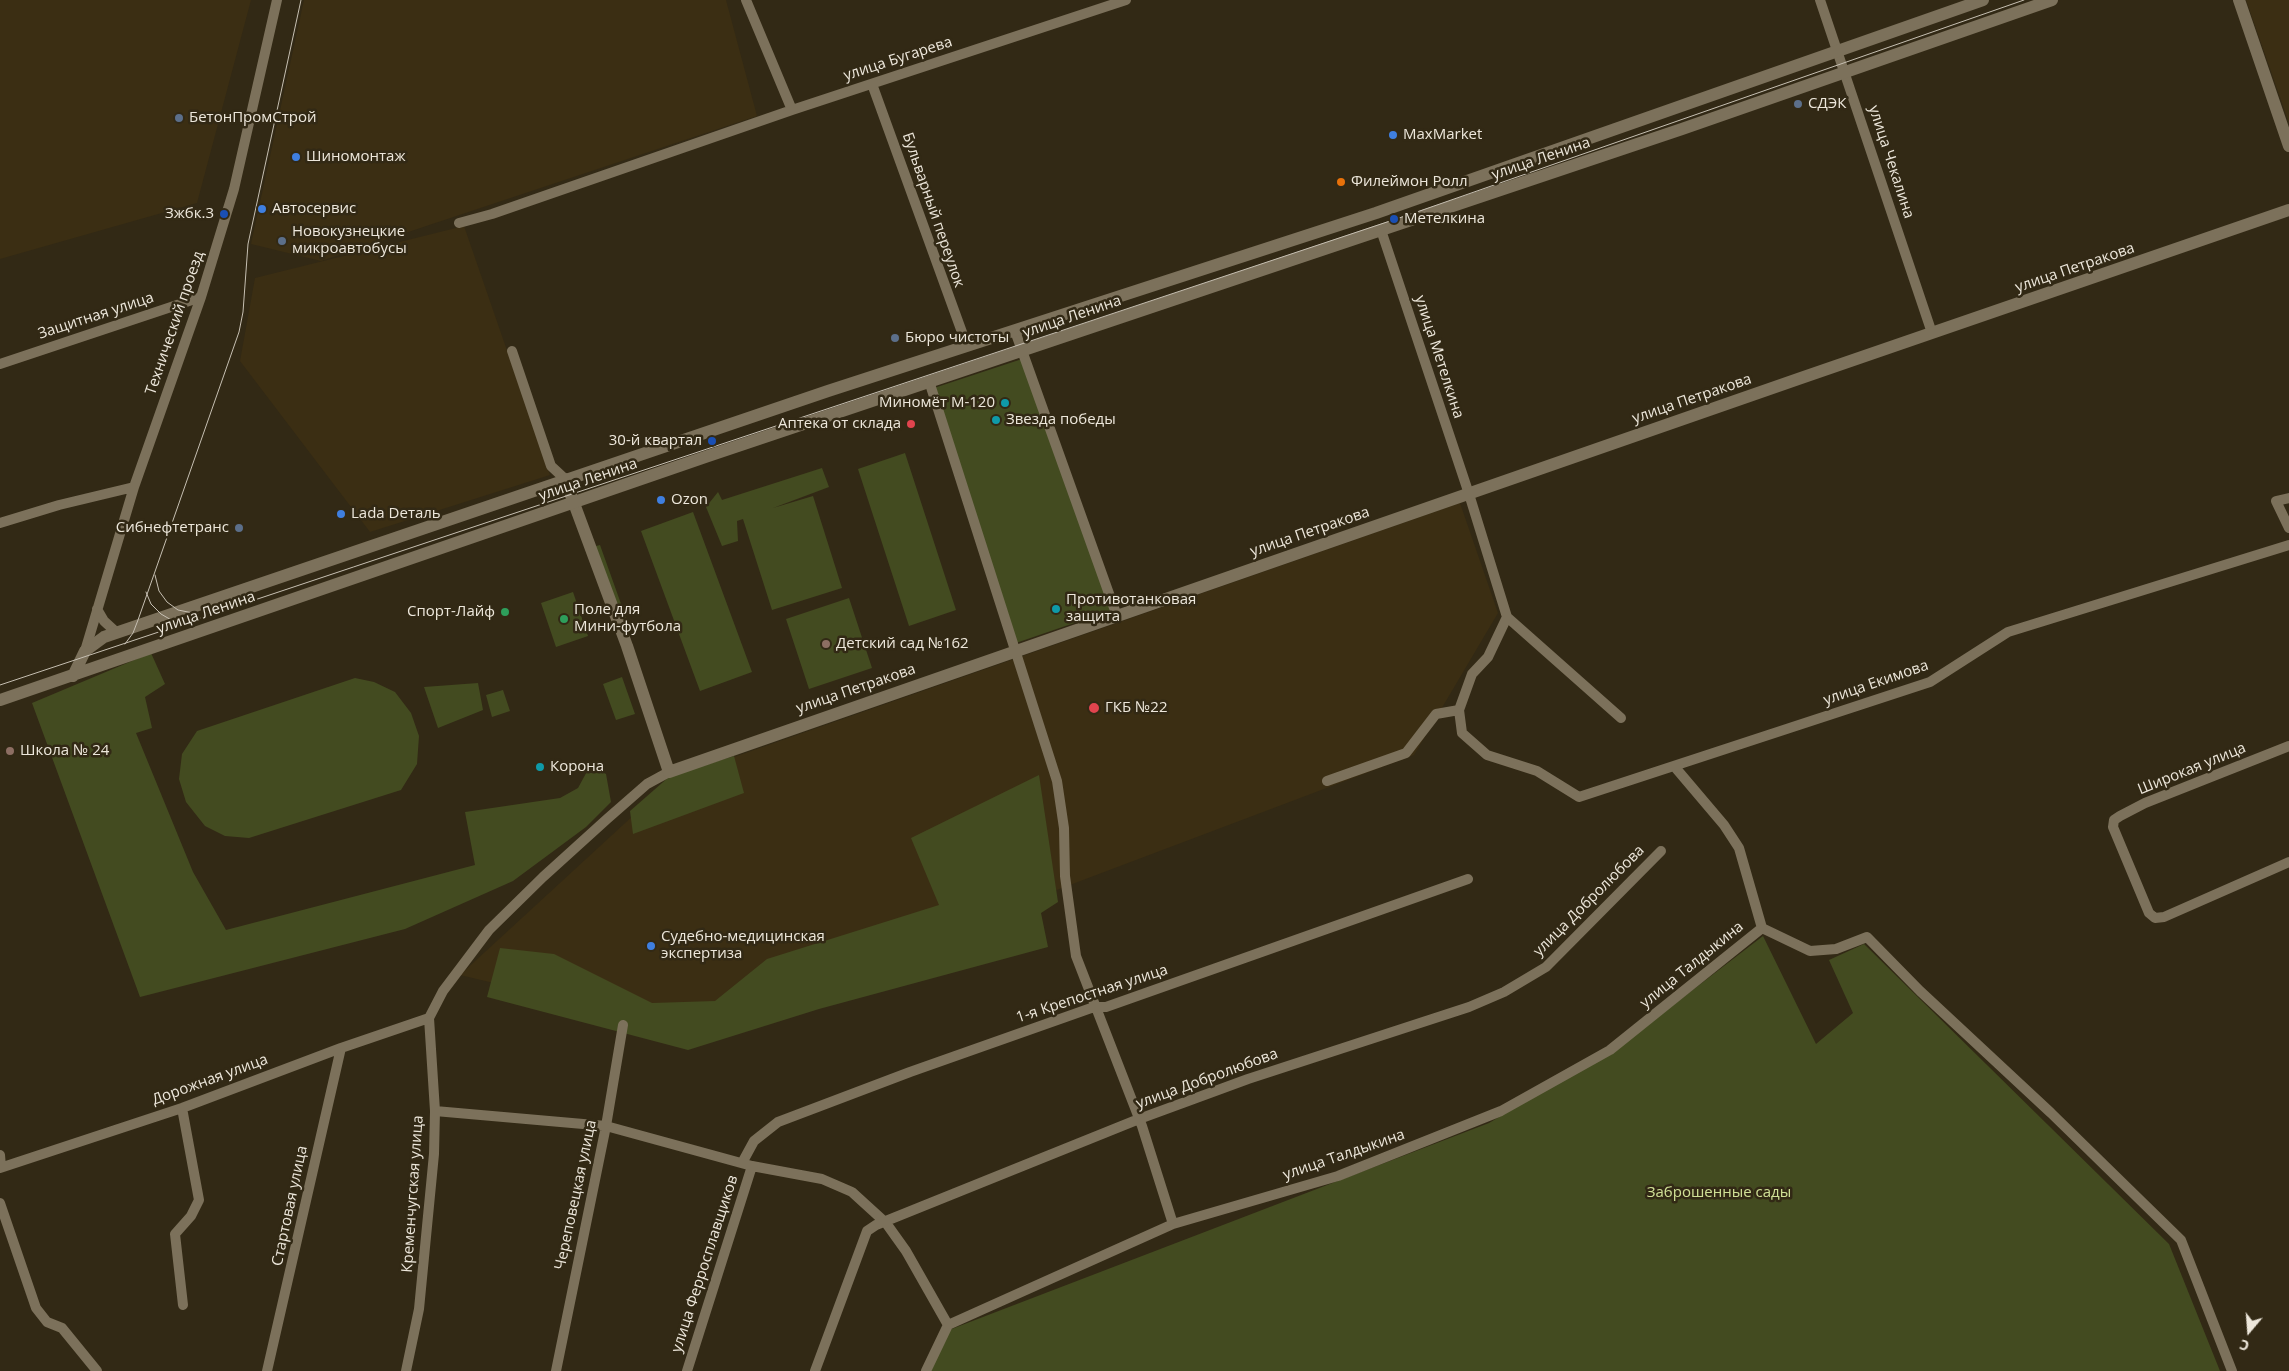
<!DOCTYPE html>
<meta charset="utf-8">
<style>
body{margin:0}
#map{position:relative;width:2289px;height:1371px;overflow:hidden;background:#322915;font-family:"Open Sans",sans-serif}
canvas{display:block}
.north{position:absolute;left:2224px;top:1306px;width:50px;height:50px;-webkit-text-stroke:4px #322915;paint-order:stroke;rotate:198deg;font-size:14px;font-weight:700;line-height:20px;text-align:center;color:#ede7db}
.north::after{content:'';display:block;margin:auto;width:18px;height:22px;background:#ede7db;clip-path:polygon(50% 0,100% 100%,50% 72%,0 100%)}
</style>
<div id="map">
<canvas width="2289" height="1371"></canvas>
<div class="north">С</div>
</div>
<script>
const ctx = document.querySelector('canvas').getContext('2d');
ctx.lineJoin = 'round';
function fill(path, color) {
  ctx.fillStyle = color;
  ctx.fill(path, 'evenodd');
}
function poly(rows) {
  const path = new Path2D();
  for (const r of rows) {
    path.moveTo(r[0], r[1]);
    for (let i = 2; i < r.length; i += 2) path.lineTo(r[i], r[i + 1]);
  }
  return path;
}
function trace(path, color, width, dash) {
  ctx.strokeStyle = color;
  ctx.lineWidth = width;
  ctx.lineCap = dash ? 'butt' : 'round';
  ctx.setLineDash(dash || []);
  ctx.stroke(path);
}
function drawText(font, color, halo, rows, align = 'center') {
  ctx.font = font + ' "Open Sans",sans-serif';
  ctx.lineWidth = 5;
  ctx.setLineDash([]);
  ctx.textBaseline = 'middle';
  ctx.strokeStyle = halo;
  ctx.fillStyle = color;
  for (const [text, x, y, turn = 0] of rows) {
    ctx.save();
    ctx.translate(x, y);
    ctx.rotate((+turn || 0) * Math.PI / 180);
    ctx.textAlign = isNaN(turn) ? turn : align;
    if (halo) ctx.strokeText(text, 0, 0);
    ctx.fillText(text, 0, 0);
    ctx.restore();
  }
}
fill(poly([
 [0,0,251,0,197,203,0,259],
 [304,0,726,0,757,116,321,261,251,244],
 [2246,0,2289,0,2289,123],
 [464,226,550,475,370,532,240,361,255,278],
 [1460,503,1498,613,1414,755,1038,897,700,1032,460,975,674,778]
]), '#3b2e13');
fill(poly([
 [1025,358,1112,610,1016,643,934,388],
 [905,453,956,610,909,626,858,469],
 [822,468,829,487,773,508,813,496,842,588,772,610,743,519,737,521,738,541,722,546,706,507,718,492,722,500],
 [693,512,752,672,700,691,641,531],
 [600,545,630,629,622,631,592,547],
 [573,592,588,636,556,647,541,603],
 [849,598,872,668,809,689,786,619],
 [151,653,165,684,145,697,152,728,136,733,193,872,226,930,475,865,465,812,560,798,578,788,590,766,606,774,611,802,586,827,513,881,405,929,140,997,32,703],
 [622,677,635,714,616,720,603,684],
 [355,678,374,682,395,692,411,713,419,736,417,764,401,790,249,838,225,836,205,826,186,802,179,779,182,754,197,731],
 [478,683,483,710,438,728,424,687],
 [503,690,510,711,492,717,486,695],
 [734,756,744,793,633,834,630,811,670,776],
 [1039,775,1058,902,1041,913,1048,947,819,1009,688,1050,487,997,500,948,554,954,652,1003,715,1001,767,959,939,905,911,838],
 [1763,936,1816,1044,1853,1013,1829,960,1864,944,2169,1244,2220,1371,931,1371,949,1330,1489,1123,1625,1042]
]), '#434b20');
trace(poly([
 [746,0,792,110,1126,0],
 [1820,0,1932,333],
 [872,84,967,346],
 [459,223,492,214,792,110],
 [1381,230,1469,494,1507,617,1488,657,1472,674,1459,710,1462,733,1487,755,1537,771,1579,797,1930,682,2008,632,2289,545],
 [1015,331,1117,616],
 [512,351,551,466,565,479],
 [0,364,201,297],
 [929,381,1057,781,1064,828,1065,876,1076,956,1142,1126,1173,1224],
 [2289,498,2276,501,2289,528],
 [0,523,59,505,134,487],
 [97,609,104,621,117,633],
 [1507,617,1621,718],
 [85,651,134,487,201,297,234,189,277,0],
 [2289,746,2145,803,2120,816,2114,820,2113,827,2149,913,2155,918,2164,917,2289,862],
 [1674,766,1724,825,1739,848,1762,928],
 [1327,781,1406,753,1436,714,1459,710],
 [1762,928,1810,951,1836,949,1867,937,1920,991,2051,1113,2181,1240,2232,1371],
 [429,1018,443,991,489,930,543,877,607,819,647,784,669,772],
 [182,1108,199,1200,191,1216,175,1234,183,1305],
 [435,1111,606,1126,752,1166,822,1179,852,1192,886,1223,906,1251,948,1325],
 [0,1155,1,1167],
 [742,1163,754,1141,778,1122,910,1072,1094,1007,1106,1007,1468,879],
 [0,1168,182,1108,341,1048,429,1018],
 [0,1203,36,1308,47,1322,62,1328,97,1371],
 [267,1371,341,1048],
 [406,1371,419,1309,434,1154,435,1111,429,1018],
 [556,1371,606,1126,623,1025],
 [687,1371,752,1166],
 [815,1371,867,1231,876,1225,1139,1119,1248,1079,1469,1007,1504,992,1546,967,1661,851],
 [926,1371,948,1325,1173,1224,1338,1176,1501,1111,1610,1050,1762,928]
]), '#7c715b', 10);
trace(poly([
 [2239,0,2289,146],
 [565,479,627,646,669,772,1801,378,2289,210]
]), '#7c715b', 12);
trace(poly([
 [73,676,85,651,104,637,828,391,1376,213,1983,0],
 [0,700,708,456,1682,129,2052,0]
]), '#7c715b', 12);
trace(poly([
 [155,575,159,591,167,602,178,610,198,614],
 [146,592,151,604,161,614,173,621,184,623],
 [125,644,133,633,138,620,239,332,243,312,248,244,301,0],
 [0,685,1414,213,2024,0]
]), '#c7c0b3', 1);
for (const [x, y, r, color] of [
 [1798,104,5,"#5c6f8a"],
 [179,118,5,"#5c6f8a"],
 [1393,135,5,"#3f7fe0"],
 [296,157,5,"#3f7fe0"],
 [1341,182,5,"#e8710a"],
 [262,209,5,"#3f7fe0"],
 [224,214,5,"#1a4fb4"],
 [1394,219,5,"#1a4fb4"],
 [282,241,5,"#5c6f8a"],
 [895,338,5,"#5c6f8a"],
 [1005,403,5,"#0f9aa8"],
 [996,420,5,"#0f9aa8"],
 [911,424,5,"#e0444e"],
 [712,441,5,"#1a4fb4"],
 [661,500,5,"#3f7fe0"],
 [341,514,5,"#3f7fe0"],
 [239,528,5,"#5c6f8a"],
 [1056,609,5,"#0f9aa8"],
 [505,612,5,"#2e9e5b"],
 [564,619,5,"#2e9e5b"],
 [826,644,5,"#8d6e63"],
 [1094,708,6,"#e0444e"],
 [10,751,5,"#8d6e63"],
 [540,767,5,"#0f9aa8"],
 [651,946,5,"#3f7fe0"]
]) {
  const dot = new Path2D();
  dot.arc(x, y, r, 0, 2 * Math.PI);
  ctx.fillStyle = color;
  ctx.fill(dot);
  trace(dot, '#322915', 2);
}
drawText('15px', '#ede7db', '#322915', [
 ["улица Бугарева",898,59,-18],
 ["улица Ленина",1541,159,-19],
 ["улица Чекалина",1891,162,72],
 ["Бульварный переулок",933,210,71],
 ["улица Петракова",2075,268,-19],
 ["Защитная улица",96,316,-18],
 ["улица Ленина",1072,317,-19],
 ["Технический проезд",175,323,-71],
 ["улица Метелкина",1439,357,72],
 ["улица Петракова",1692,399,-19],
 ["улица Ленина",588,480,-19],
 ["улица Петракова",1310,532,-19],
 ["улица Ленина",206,613,-19],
 ["улица Екимова",1876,683,-19],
 ["улица Петракова",856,689,-19],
 ["Широкая улица",2192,769,-22],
 ["улица Добролюбова",1589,901,-45],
 ["улица Талдыкина",1692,965,-39],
 ["1-я Крепостная улица",1092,994,-18],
 ["улица Добролюбова",1207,1079,-20],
 ["Дорожная улица",210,1080,-20],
 ["улица Талдыкина",1344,1155,-19],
 ["Кременчугская улица",413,1194,-86],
 ["Череповецкая улица",576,1195,-78],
 ["Стартовая улица",290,1206,-78],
 ["улица Ферросплавщиков",705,1264,-72]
]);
drawText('15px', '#ede7db', '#322915', [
 ["СДЭК",1808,104],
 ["БетонПромСтрой",189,118],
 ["MaxMarket",1403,135],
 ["Шиномонтаж",306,157],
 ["Филеймон Ролл",1351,182],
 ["Автосервис",272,209],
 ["Зжбк.3",214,214,"right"],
 ["Метелкина",1404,219],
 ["Новокузнецкие",292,232],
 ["микроавтобусы",292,249],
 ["Бюро чистоты",905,338],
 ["Миномёт М-120",995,403,"right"],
 ["Звезда победы",1006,420],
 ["Аптека от склада",901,424,"right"],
 ["30-й квартал",702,441,"right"],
 ["Ozon",671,500],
 ["Lada Dеталь",351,514],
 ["Сибнефтетранс",229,528,"right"],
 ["Противотанковая",1066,600],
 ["защита",1066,617],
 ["Поле для",574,610],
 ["Мини-футбола",574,627],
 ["Спорт-Лайф",495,612,"right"],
 ["Детский сад №162",836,644],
 ["ГКБ №22",1105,708],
 ["Школа № 24",20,751],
 ["Корона",550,767],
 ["Судебно-медицинская",661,937],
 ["экспертиза",661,954]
], 'left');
drawText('15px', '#d0e096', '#322915', [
 ["Заброшенные сады",1719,1193]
]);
</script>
